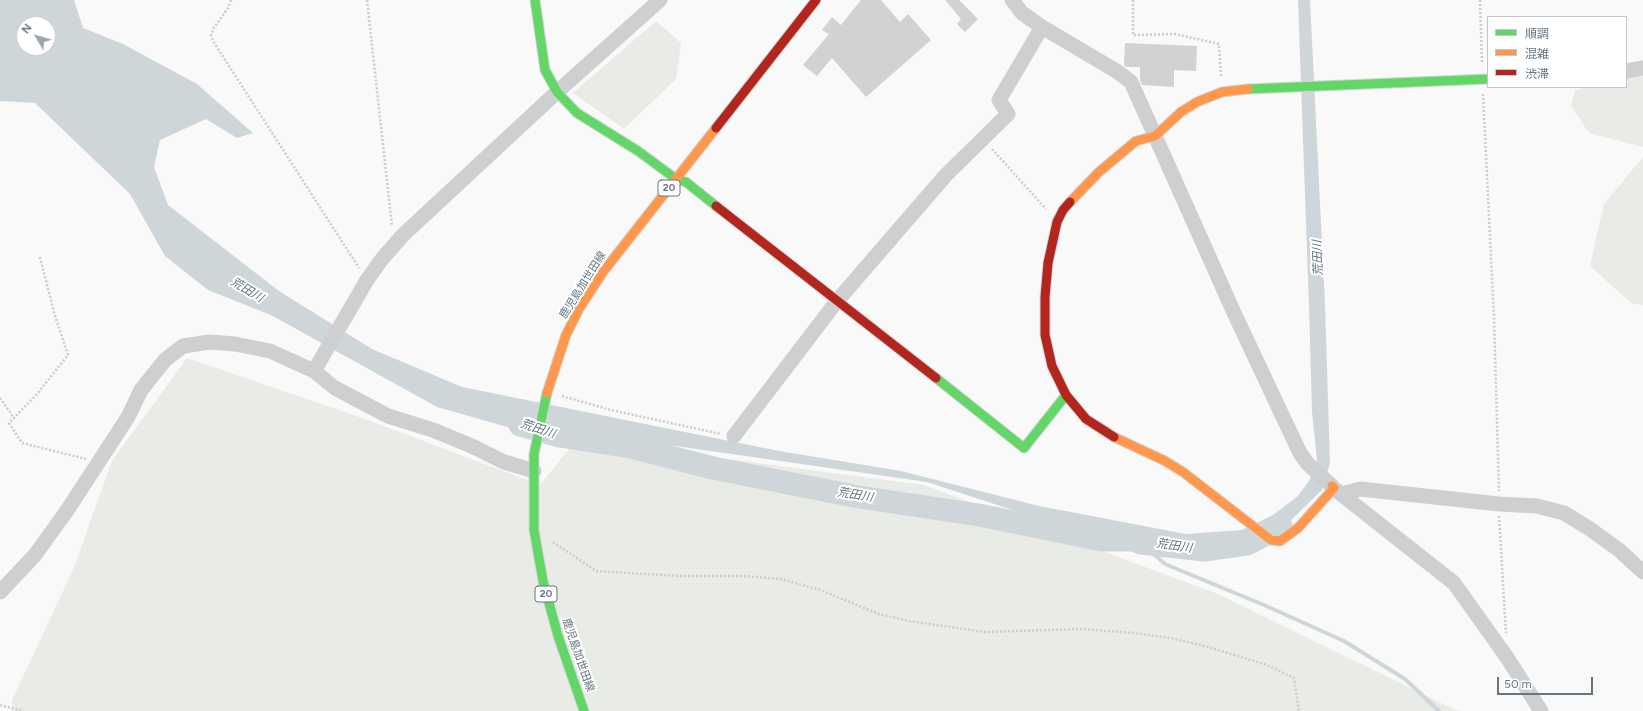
<!DOCTYPE html>
<meta charset="utf-8">
<style>
body{margin:0}
#map{position:relative;width:1643px;height:711px;overflow:hidden;background:#f9f9f9;font-family:Figtree,"Noto Sans JP",sans-serif}
canvas{display:block}
.legend{position:absolute;left:1487px;top:16px;width:140px;height:72px;box-sizing:border-box;background:#fff;border:1px solid #c1c8cd;margin:0;padding:5px 7px;list-style:none;font-size:12px;color:#657683}
.legend li{display:flex;align-items:center;gap:8px;height:20px}
.legend b{width:20px;border:1px solid #c1c8cd}
.north{position:absolute;left:16px;top:16px;width:40px;height:40px;box-sizing:border-box;background:#fff;border:1px solid #c1c8cd;border-radius:50%;rotate:308deg;font-size:11px;font-weight:700;line-height:16px;text-align:center;color:#657683}
.north::after{content:'';display:block;margin:auto;width:14px;height:18px;background:#99a4ac;clip-path:polygon(50% 0,100% 100%,50% 72%,0 100%)}
.scale{position:absolute;left:1497px;top:677px;width:96px;height:18px;box-sizing:border-box;border:2px solid #657683;border-top:0;padding-left:5px;font-size:12px;line-height:14px;white-space:nowrap;color:#657683;-webkit-text-stroke:3px #fff;paint-order:stroke}
</style>
<div id="map">
<canvas width="1643" height="711"></canvas>
<ul class="legend">
<li><b style="height:5px;background:#63d668"></b>順調</li>
<li><b style="height:5px;background:#ff974d"></b>混雑</li>
<li><b style="height:5px;background:#b3261e"></b>渋滞</li>
</ul>
<div class="north">N</div>
<div class="scale">50 m</div>
</div>
<script>
const ctx = document.querySelector('canvas').getContext('2d');
ctx.lineJoin = 'round';
function fill(path, color) {
  ctx.fillStyle = color;
  ctx.fill(path, 'evenodd');
}
function poly(rows) {
  const path = new Path2D();
  for (const r of rows) {
    path.moveTo(r[0], r[1]);
    for (let i = 2; i < r.length; i += 2) path.lineTo(r[i], r[i + 1]);
  }
  return path;
}
function trace(path, color, width, dash) {
  ctx.strokeStyle = color;
  ctx.lineWidth = width;
  ctx.lineCap = dash ? 'butt' : 'round';
  ctx.setLineDash(dash || []);
  ctx.stroke(path);
}
function drawText(font, color, halo, rows, align = 'center') {
  ctx.font = font + ' Figtree,"Noto Sans JP",sans-serif';
  ctx.lineWidth = 4;
  ctx.setLineDash([]);
  ctx.textBaseline = 'middle';
  ctx.strokeStyle = halo;
  ctx.fillStyle = color;
  for (const [text, x, y, turn = 0] of rows) {
    ctx.save();
    ctx.translate(x, y);
    ctx.rotate((+turn || 0) * Math.PI / 180);
    ctx.textAlign = isNaN(turn) ? turn : align;
    if (halo) ctx.strokeText(text, 0, 0);
    ctx.fillText(text, 0, 0);
    ctx.restore();
  }
}
fill(poly([
 [656,21,681,43,676,79,624,129,573,93],
 [1643,63,1643,147,1589,133,1571,106,1575,91,1585,87,1626,87,1626,70],
 [1643,157,1643,305,1631,303,1590,266,1604,204],
 [187,358,368,420,540,485,577,439,924,485,1218,594,1455,710,1461,711,12,711,12,700,73,570,112,461]
]), '#e8ebe6');
fill(poly([
 [0,0,74,0,83,28,123,44,197,84,253,133,237,138,206,119,160,140,154,167,168,205,279,291,372,349,462,387,779,451,901,471,1039,506,1186,534,1242,530,1273,515,1298,496,1309,481,1317,460,1312,412,1309,306,1298,0,1310,0,1325,305,1330,463,1322,490,1286,525,1245,540,1181,543,1037,518,927,482,592,434,511,428,437,407,271,315,208,290,165,256,130,194,35,103,0,101],
 [24,24,48,24,48,48,24,48]
]), '#ced6d9');
trace(poly([
 [1141,543,1165,564,1264,605,1344,641,1405,679,1439,711]
]), '#ced6d9', 4);
trace(poly([
 [520,425,559,436,631,447,713,468,798,485,859,497,979,515,1102,540,1133,540,1141,543,1204,550,1247,544,1281,526]
]), '#ced6d9', 23);
fill(poly([
 [861,0,881,0,900,22,908,14,931,40,866,97,832,58,817,76,803,65,829,34,822,30,832,17,841,25],
 [945,0,959,0,978,19,965,32,957,24,961,19],
 [1125,43,1197,46,1196,71,1174,70,1174,87,1142,85,1140,80,1140,67,1126,67,1124,65]
]), '#d0d2d3');
const fast = poly([
 [535,0,545,70,557,92,577,113,638,151,676,179,686,182,716,206],
 [1248,89,1488,79],
 [936,378,1024,448,1066,395],
 [547,393,534,454,534,530,543,581,558,636,584,711]
]);
const slow = poly([
 [1070,202,1099,172,1136,141,1155,136,1181,112,1197,102,1222,92,1248,89],
 [547,393,566,335,579,309,603,272,716,128],
 [1114,437,1165,461,1183,472,1271,540,1280,541,1298,528,1334,488,1332,486]
]);
const jam = poly([
 [716,128,816,0],
 [1070,202,1063,210,1057,222,1048,263,1045,297,1045,335,1052,366,1066,395,1086,419,1114,437],
 [716,206,936,378]
]);
trace(fast, '#d5d6d7', 11);
trace(slow, '#d5d6d7', 11);
trace(jam, '#d5d6d7', 11);
trace(poly([
 [231,0,228,8,213,29,211,35,213,41,359,268],
 [367,0,392,226],
 [1133,0,1133,35,1175,34,1219,44,1221,76],
 [1480,0,1482,63],
 [1483,94,1494,318,1499,491],
 [992,149,1046,209],
 [40,257,55,316,68,355,37,394,9,423,22,443,86,459],
 [562,396,611,410,721,434],
 [0,398,14,418],
 [1499,516,1506,633],
 [553,542,596,571,679,576,744,576,781,579,820,590,879,614,909,621,985,632,1080,629,1135,633,1170,638,1205,646,1267,665,1294,678,1299,711],
 [0,705,24,711]
]), '#cbcccd', 2.5, [2, 2]);
trace(poly([
 [1012,0,1022,13,1042,27,1118,72,1131,82,1235,315,1300,453,1308,464,1332,486],
 [1626,71,1643,68],
 [314,371,367,280,382,259,403,235,557,92,660,0],
 [734,436,837,301,945,176,1008,114,999,100,1042,27],
 [1336,490,1454,583,1508,659,1541,711],
 [1342,494,1360,489,1499,504,1537,506,1564,513,1590,529,1619,550,1643,572],
 [0,592,35,555,68,509,128,417,141,390,165,360,183,346,210,342,235,344,270,351,314,371,335,388,388,416,433,430,474,447,504,462,534,471]
]), '#cecfd0', 15);
trace(fast, '#63d668', 9);
trace(slow, '#ff974d', 9);
trace(jam, '#b3261e', 9);
for (const [x, y, w] of [
 [669,188,22],
 [546,594,22]
]) {
  const box = new Path2D();
  box.roundRect(x - w / 2, y - 8, w, 16, 3);
  ctx.fillStyle = '#fff';
  ctx.fill(box);
  trace(box, '#657683', 1);
}
drawText('bold 10px', '#657683', null, [
 ["20",669,188],
 ["20",546,594]
]);
drawText('11px', '#657683', '#fff', [
 ["鹿児島加世田線",583,285,-58],
 ["鹿児島加世田線",578,655,71]
]);
drawText('italic 12px', '#60757c', '#fff', [
 ["荒田川",1318,258,-92],
 ["荒田川",247,290,31],
 ["荒田川",538,429,18],
 ["荒田川",855,495,9],
 ["荒田川",1174,546,8]
]);
</script>
